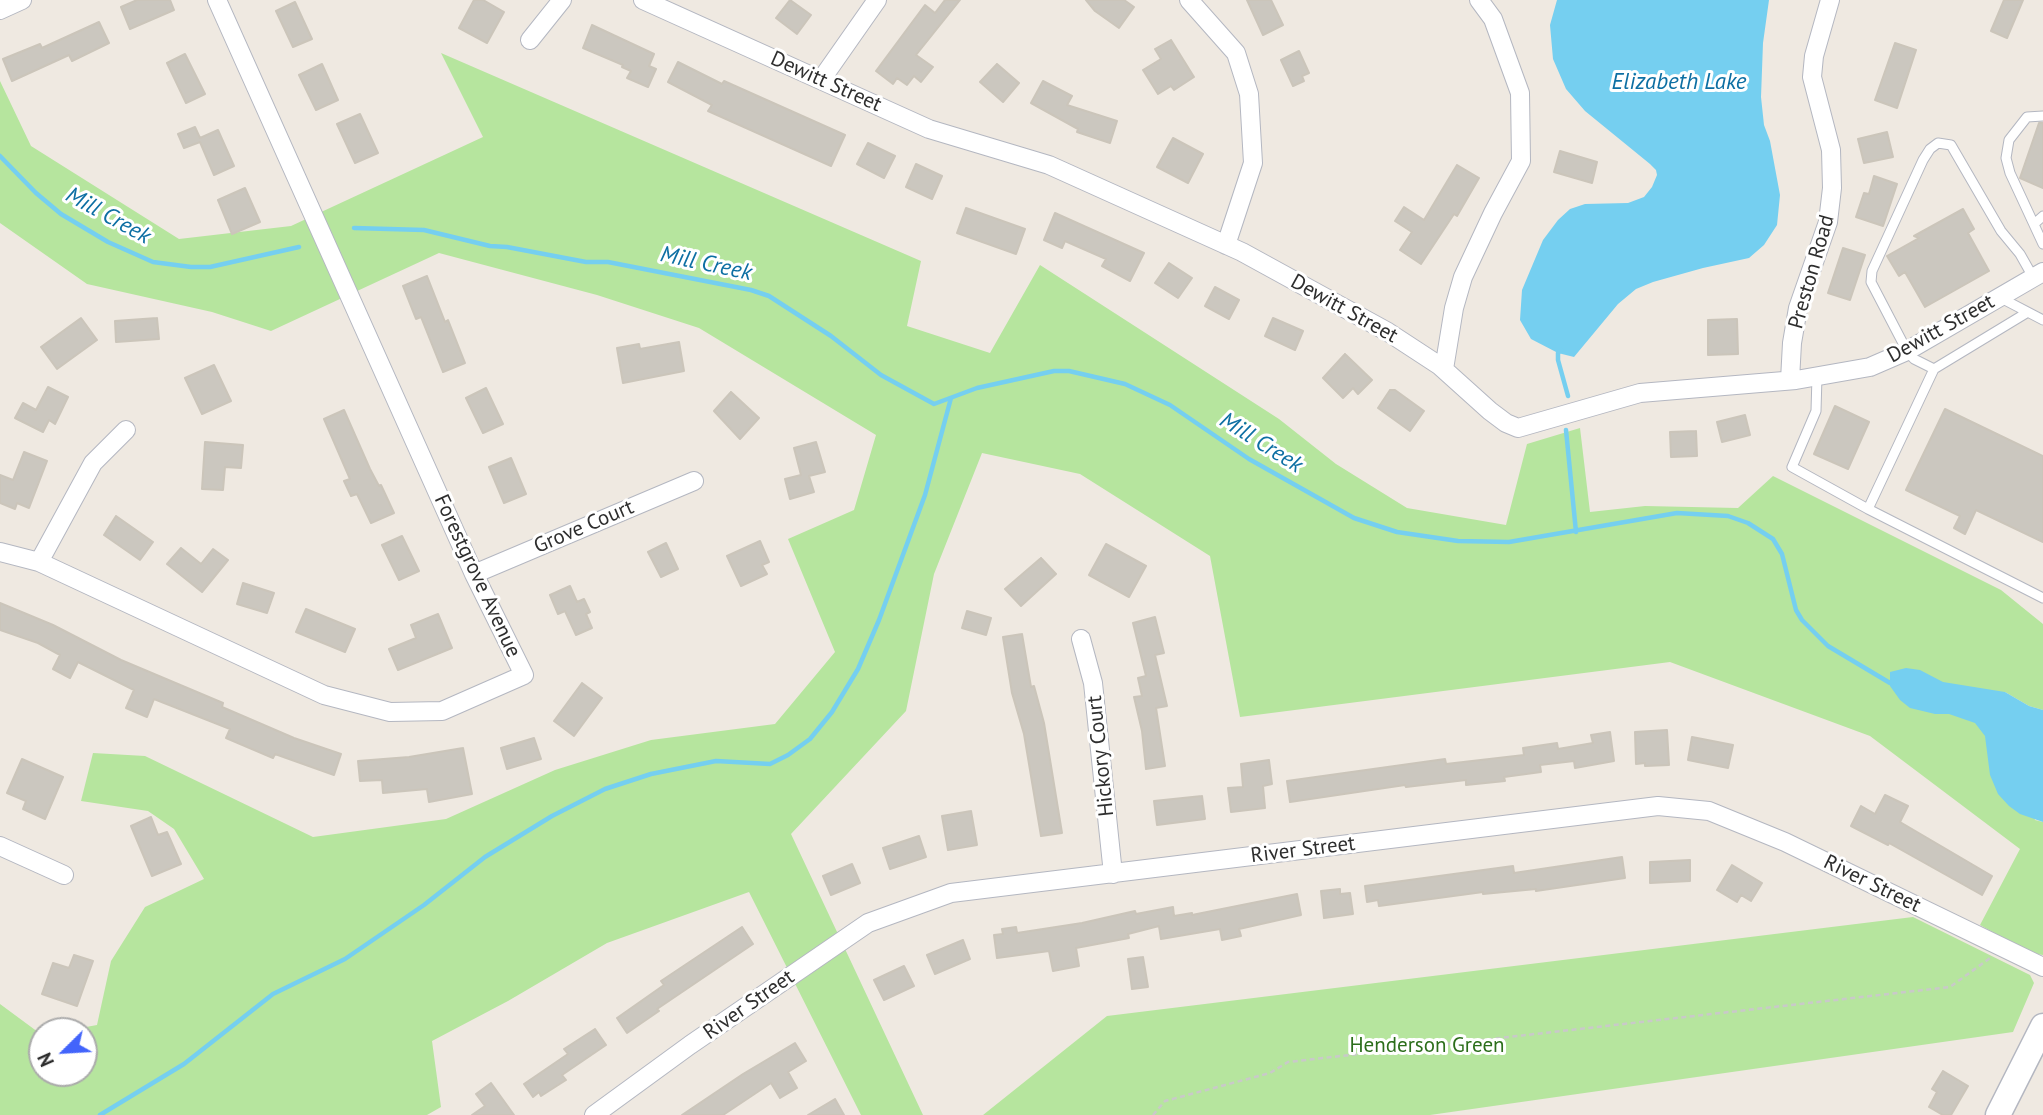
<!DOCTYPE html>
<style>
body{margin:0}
#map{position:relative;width:2043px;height:1115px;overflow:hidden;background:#efe9e1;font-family:"PT Sans",sans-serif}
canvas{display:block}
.north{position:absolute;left:28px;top:1017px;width:70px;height:70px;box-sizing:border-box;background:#fff;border:2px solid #ababab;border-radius:50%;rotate:246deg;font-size:19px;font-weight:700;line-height:28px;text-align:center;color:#2e2e2e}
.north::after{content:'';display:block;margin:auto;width:24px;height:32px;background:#4264fb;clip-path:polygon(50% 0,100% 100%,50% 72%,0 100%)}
</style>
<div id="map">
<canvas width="2043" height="1115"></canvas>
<div class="north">N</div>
</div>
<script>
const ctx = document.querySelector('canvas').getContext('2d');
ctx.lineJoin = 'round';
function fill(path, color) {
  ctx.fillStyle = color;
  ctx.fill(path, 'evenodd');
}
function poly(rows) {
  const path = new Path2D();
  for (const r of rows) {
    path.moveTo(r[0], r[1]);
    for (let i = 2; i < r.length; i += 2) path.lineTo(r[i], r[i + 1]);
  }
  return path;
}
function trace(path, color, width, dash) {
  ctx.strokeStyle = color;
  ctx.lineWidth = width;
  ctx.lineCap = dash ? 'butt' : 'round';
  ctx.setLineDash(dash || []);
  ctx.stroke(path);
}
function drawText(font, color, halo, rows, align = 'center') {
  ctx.font = font + ' "PT Sans",sans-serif';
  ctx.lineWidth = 6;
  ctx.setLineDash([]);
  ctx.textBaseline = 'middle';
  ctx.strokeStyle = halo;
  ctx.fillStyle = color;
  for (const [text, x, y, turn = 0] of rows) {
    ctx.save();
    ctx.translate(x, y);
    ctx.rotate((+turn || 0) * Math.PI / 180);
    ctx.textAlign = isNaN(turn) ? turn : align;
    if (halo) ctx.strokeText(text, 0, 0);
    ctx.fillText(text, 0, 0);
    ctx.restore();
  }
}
fill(poly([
 [441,53,921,261,907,326,990,353,1040,265,1279,419,1336,464,1407,508,1506,525,1527,444,1580,428,1590,512,1645,506,1738,508,1773,476,2001,590,2043,624,2043,710,2029,706,2005,692,2035,820,2043,822,2043,955,2030,953,1980,925,2020,849,1870,736,1670,662,1240,717,1210,556,1080,474,982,453,934,574,906,711,791,834,923,1115,861,1115,749,892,607,943,508,1001,432,1041,441,1107,427,1115,0,1115,0,1004,42,1035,42,1073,84,1073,84,1031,64,1031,97,1025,111,961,145,907,204,879,174,829,148,811,81,801,93,753,145,756,313,837,446,819,555,770,651,740,775,724,835,652,788,539,854,510,876,435,699,328,597,295,439,253,271,331,212,312,87,284,0,223,0,81,31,146,179,239,291,226,483,137],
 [1913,917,2030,975,2034,983,2013,1032,1430,1115,983,1115,1107,1016]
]), '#b6e59e');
fill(poly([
 [1557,0,1769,0,1763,43,1761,97,1764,125,1770,141,1780,195,1777,225,1764,245,1749,258,1703,268,1653,282,1636,289,1618,304,1574,357,1558,353,1531,339,1520,320,1522,290,1543,240,1558,220,1570,209,1585,204,1628,203,1644,197,1652,187,1657,175,1656,170,1650,164,1585,111,1566,89,1553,59,1550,25],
 [1906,668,1920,670,1943,682,2005,692,2029,706,2043,710,2043,822,2020,814,2009,806,1998,794,1990,775,1985,736,1975,723,1949,714,1935,714,1910,708,1900,700,1890,686,1890,672]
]), '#75cff0');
trace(poly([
 [0,156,36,193,61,214,108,242,153,262,191,267,210,267,299,247],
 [354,228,424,230,490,246,507,247,586,262,608,262,751,290,769,296,831,336,881,375,934,404,977,388,1054,371,1069,371,1125,384,1170,405,1249,459,1354,518,1397,532,1458,541,1509,542,1677,513,1728,516,1748,523,1773,539,1782,554,1796,610,1802,620,1828,646,1890,683,1894,680],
 [1561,350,1558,353,1558,360,1568,396],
 [1566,430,1576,532],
 [100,1115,184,1064,273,994,345,959,424,905,485,857,552,816,605,789,651,774,716,761,770,764,788,755,810,739,832,712,858,669,879,620,925,495,951,398]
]), '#75cff0', 4.5);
const building = poly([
 [137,0,170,0,174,10,130,29,121,7,137,0],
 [474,0,483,0,504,12,487,43,459,28,474,0],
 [790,0,811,15,797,34,776,18,790,0],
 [945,0,960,0,916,55,933,67,921,82,914,76,907,85,897,78,893,84,876,71,925,5,935,13,945,0],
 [1086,0,1124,0,1134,7,1119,28,1095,11,1086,0],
 [1247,0,1271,0,1283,25,1263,35,1247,0],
 [2004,0,2023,0,2007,38,1991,31,2004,0],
 [295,2,312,39,293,47,276,11,295,2],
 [99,22,109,43,72,61,69,55,12,81,3,59,40,44,42,48,99,22],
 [592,25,654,54,649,66,656,69,648,87,627,78,631,71,622,67,623,65,583,48,592,25],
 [1171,40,1194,77,1174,90,1171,86,1158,94,1143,70,1161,59,1155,49,1171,40],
 [1895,43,1916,50,1897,108,1875,100,1895,43],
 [1299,51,1309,73,1302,76,1304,81,1293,86,1281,60,1299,51],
 [185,54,205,94,186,103,167,63,185,54],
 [678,62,722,84,724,81,845,135,831,166,708,111,712,105,668,82,678,62],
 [322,64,338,100,316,110,299,75,322,64],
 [997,64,1019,83,1003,102,980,82,997,64],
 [1043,81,1072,96,1067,105,1117,121,1110,143,1077,132,1078,129,1031,103,1043,81],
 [360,114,378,153,355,163,337,124,360,114],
 [2039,123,2043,123,2043,188,2020,178,2039,123],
 [195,127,200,138,218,130,234,166,214,175,200,142,184,148,178,134,195,127],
 [1887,132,1893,157,1864,163,1858,139,1887,132],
 [1173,138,1203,154,1188,183,1157,167,1173,138],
 [868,143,895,156,884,178,857,164,868,143],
 [1560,151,1597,162,1592,183,1554,172,1560,151],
 [916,164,942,176,932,199,906,187,916,164],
 [1457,165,1479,178,1457,216,1454,214,1421,264,1400,250,1412,232,1395,221,1404,207,1424,220,1457,165],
 [1874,176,1897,184,1883,226,1856,217,1864,193,1869,194,1874,176],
 [245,188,260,222,232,234,218,200,245,188],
 [966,208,1025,229,1016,254,957,233,966,208],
 [1963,209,1974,229,1968,233,1989,271,1925,307,1905,272,1899,276,1887,256,1919,238,1914,236,1963,209],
 [1055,213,1144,253,1130,281,1102,266,1106,259,1065,241,1062,248,1044,240,1055,213],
 [1843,248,1865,255,1850,300,1828,293,1843,248],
 [1169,263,1192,278,1178,298,1155,283,1169,263],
 [427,276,445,322,448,320,465,363,443,372,421,317,416,319,403,286,427,276],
 [1215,287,1239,300,1229,319,1205,306,1215,287],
 [81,318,97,340,57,369,41,347,81,318],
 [157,318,159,339,116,342,115,321,157,318],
 [1273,318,1303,331,1295,350,1265,336,1273,318],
 [1737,319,1738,354,1708,355,1708,320,1737,319],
 [679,342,684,371,623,383,617,348,639,344,640,349,679,342],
 [1345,354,1372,380,1358,394,1353,388,1343,398,1323,378,1345,354],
 [214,365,231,401,202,414,185,378,214,365],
 [48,387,68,397,55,424,49,420,43,432,15,418,23,403,36,410,48,387],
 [486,388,503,424,483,433,466,398,486,388],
 [1390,390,1395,390,1424,411,1410,431,1378,408,1390,390],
 [731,392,759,418,740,439,714,411,731,392],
 [1835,406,1869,422,1848,469,1814,454,1835,406],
 [1945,409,2043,456,2043,542,1976,510,1965,534,1954,528,1960,516,1906,490,1945,409],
 [344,410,370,469,379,486,381,485,394,513,371,523,357,494,351,496,344,481,350,479,324,419,344,410],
 [1745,415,1750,435,1722,442,1717,422,1745,415],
 [1696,431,1697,456,1671,457,1670,432,1696,431],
 [205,442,243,445,241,468,225,467,223,490,202,489,205,442],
 [816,442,825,472,809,476,814,492,790,499,785,479,801,475,794,448,816,442],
 [24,452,47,461,29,508,17,503,15,509,0,503,0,475,13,480,24,452],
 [511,458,526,494,504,503,489,467,511,458],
 [116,516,153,542,140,560,104,535,116,516],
 [402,536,419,571,399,580,382,545,402,536],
 [760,541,769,562,762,565,767,574,741,586,727,556,760,541],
 [666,543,678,569,661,577,648,552,666,543],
 [1106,544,1146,566,1129,597,1089,575,1106,544],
 [181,548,201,564,213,549,228,560,202,592,167,564,181,548],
 [1041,558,1056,574,1021,606,1005,589,1041,558],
 [243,583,274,593,267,613,237,604,243,583],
 [570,586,577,602,584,599,590,612,586,614,592,628,576,635,565,611,558,614,550,595,570,586],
 [0,603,53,625,121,660,223,703,222,707,294,738,341,754,334,775,275,754,273,758,226,738,230,729,154,699,147,717,126,708,134,690,78,662,70,678,53,669,60,655,38,643,0,630,0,603],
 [306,609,355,629,345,652,296,632,306,609],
 [967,611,991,618,986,635,962,628,967,611],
 [438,614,452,648,398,670,389,649,416,638,411,625,438,614],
 [1155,617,1164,653,1155,655,1167,706,1156,708,1165,766,1146,769,1142,731,1134,697,1142,696,1138,678,1146,676,1133,623,1155,617],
 [1022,634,1031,687,1034,686,1044,723,1062,833,1041,836,1024,734,1012,693,1003,637,1022,634],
 [582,683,602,698,574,736,554,721,582,683],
 [1667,730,1669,765,1645,766,1645,763,1636,764,1635,732,1667,730],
 [1610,732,1614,761,1575,768,1574,761,1540,765,1541,772,1504,777,1505,781,1466,785,1466,780,1406,787,1405,785,1290,802,1287,781,1445,759,1446,764,1524,755,1523,748,1557,743,1558,749,1593,743,1591,735,1610,732],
 [1692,737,1733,745,1728,768,1688,760,1692,737],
 [534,738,541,759,507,769,501,748,534,738],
 [463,748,472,794,429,802,427,789,383,793,382,780,360,781,358,761,409,757,463,748],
 [22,759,63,777,45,819,23,809,26,801,7,793,22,759],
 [1269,760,1272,784,1263,786,1265,808,1231,812,1228,788,1243,787,1241,764,1269,760],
 [1885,795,1908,806,1900,822,1992,876,1982,895,1889,843,1888,845,1851,826,1861,806,1875,814,1885,795],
 [1202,796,1205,819,1157,825,1154,801,1202,796],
 [971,811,977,845,948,850,942,816,971,811],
 [151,817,158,835,167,832,181,864,152,876,131,826,151,817],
 [919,836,926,857,890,869,883,848,919,836],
 [1622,857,1625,878,1536,891,1536,889,1483,894,1483,892,1379,906,1378,900,1367,902,1365,886,1513,866,1514,873,1622,857],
 [1690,860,1690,881,1650,883,1650,862,1690,860],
 [852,864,860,883,831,895,823,876,852,864],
 [1732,865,1762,883,1751,901,1741,895,1737,902,1717,890,1732,865],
 [1340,889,1340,894,1350,893,1353,914,1324,918,1321,891,1340,889],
 [1297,894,1301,915,1239,929,1241,936,1222,940,1220,929,1161,939,1159,926,1128,934,1129,938,1076,948,1079,966,1053,971,1049,951,997,958,994,935,1003,934,1002,929,1016,927,1017,933,1082,923,1135,911,1136,914,1173,907,1174,916,1192,913,1192,915,1297,894],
 [742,927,753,944,657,1009,659,1011,627,1033,617,1018,664,985,661,981,742,927],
 [963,940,970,959,935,974,927,955,963,940],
 [74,955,93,961,77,1006,42,994,53,963,69,968,74,955],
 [1143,957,1148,987,1132,989,1128,959,1143,957],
 [904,966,914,986,884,1000,874,980,904,966],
 [595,1029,606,1045,562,1075,566,1080,541,1096,539,1092,533,1097,524,1084,568,1054,564,1049,595,1029],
 [795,1043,806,1061,788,1072,797,1088,780,1098,771,1083,723,1115,682,1115,743,1074,795,1043],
 [1943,1071,1968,1086,1951,1115,1943,1115,1929,1107,1937,1092,1932,1089,1943,1071],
 [491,1083,514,1115,472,1115,485,1106,476,1094,491,1083],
 [835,1099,844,1115,808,1115,835,1099]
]);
fill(building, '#cbc7bf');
trace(building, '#cbc5ba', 2);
const lane = poly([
 [2043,116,2027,117,2009,140,2006,158,2010,173,2043,244],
 [2034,224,2043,216],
 [1999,297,2043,320],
 [2028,312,1934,369,1868,509,2043,598],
 [1934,369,1914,359,1907,351,1871,282,1872,271,1923,160,1930,149,1938,143,1951,145,2001,231,2020,254,2033,277],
 [1817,376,1816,411,1792,467,1868,509]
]);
const street = poly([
 [643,0,929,129,1049,165,1242,252,1388,332,1440,366,1490,411,1506,423,1518,428,1640,393,1796,380,1870,367,1907,351,2043,272],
 [1189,0,1236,53,1249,94,1253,163,1226,245],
 [0,10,22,0],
 [530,40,562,0],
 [821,80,877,0],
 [1444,369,1454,308,1463,277,1493,213,1521,161,1520,93,1493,19,1479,0],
 [1790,380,1792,343,1798,308,1828,222,1832,188,1831,150,1812,77,1814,56,1830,0],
 [0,552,39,562,324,695,390,712,442,711,524,675,474,574,217,0],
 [39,562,93,463,126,430],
 [474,574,694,481],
 [1081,639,1093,683,1113,874],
 [0,846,64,875],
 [594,1115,690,1045,868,923,951,893,1658,806,1709,811,1785,842,2043,967]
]);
const secondary = poly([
 [1998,1115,2043,1026]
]);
trace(lane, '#b4b7c1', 11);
trace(street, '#b4b7c1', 20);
trace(secondary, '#b4b7c1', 27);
trace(poly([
 [1153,1115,1165,1101,1270,1073,1288,1062,1950,987,1990,958]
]), '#c9c9c9', 2.5, [5, 3.5]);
trace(lane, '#fff', 9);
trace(street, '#fff', 18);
trace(secondary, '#fff', 24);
drawText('21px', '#2e2e2e', '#fff', [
 ["Dewitt Street",826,82,24],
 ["Preston Road",1812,272,-74],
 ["Dewitt Street",1344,309,29],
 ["Dewitt Street",1941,329,-29],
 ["Grove Court",584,527,-23],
 ["Forestgrove Avenue",477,576,65],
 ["Hickory Court",1101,756,-96],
 ["River Street",1303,850,-7],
 ["River Street",1872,884,26],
 ["River Street",749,1005,-35]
]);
drawText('21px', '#2c6e1b', '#fff', [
 ["Henderson Green",1427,1046]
]);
drawText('italic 23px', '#0d6fa3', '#fff', [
 ["Elizabeth Lake",1679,82],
 ["Mill Creek",108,216,29],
 ["Mill Creek",706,264,12],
 ["Mill Creek",1261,443,32]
]);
</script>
